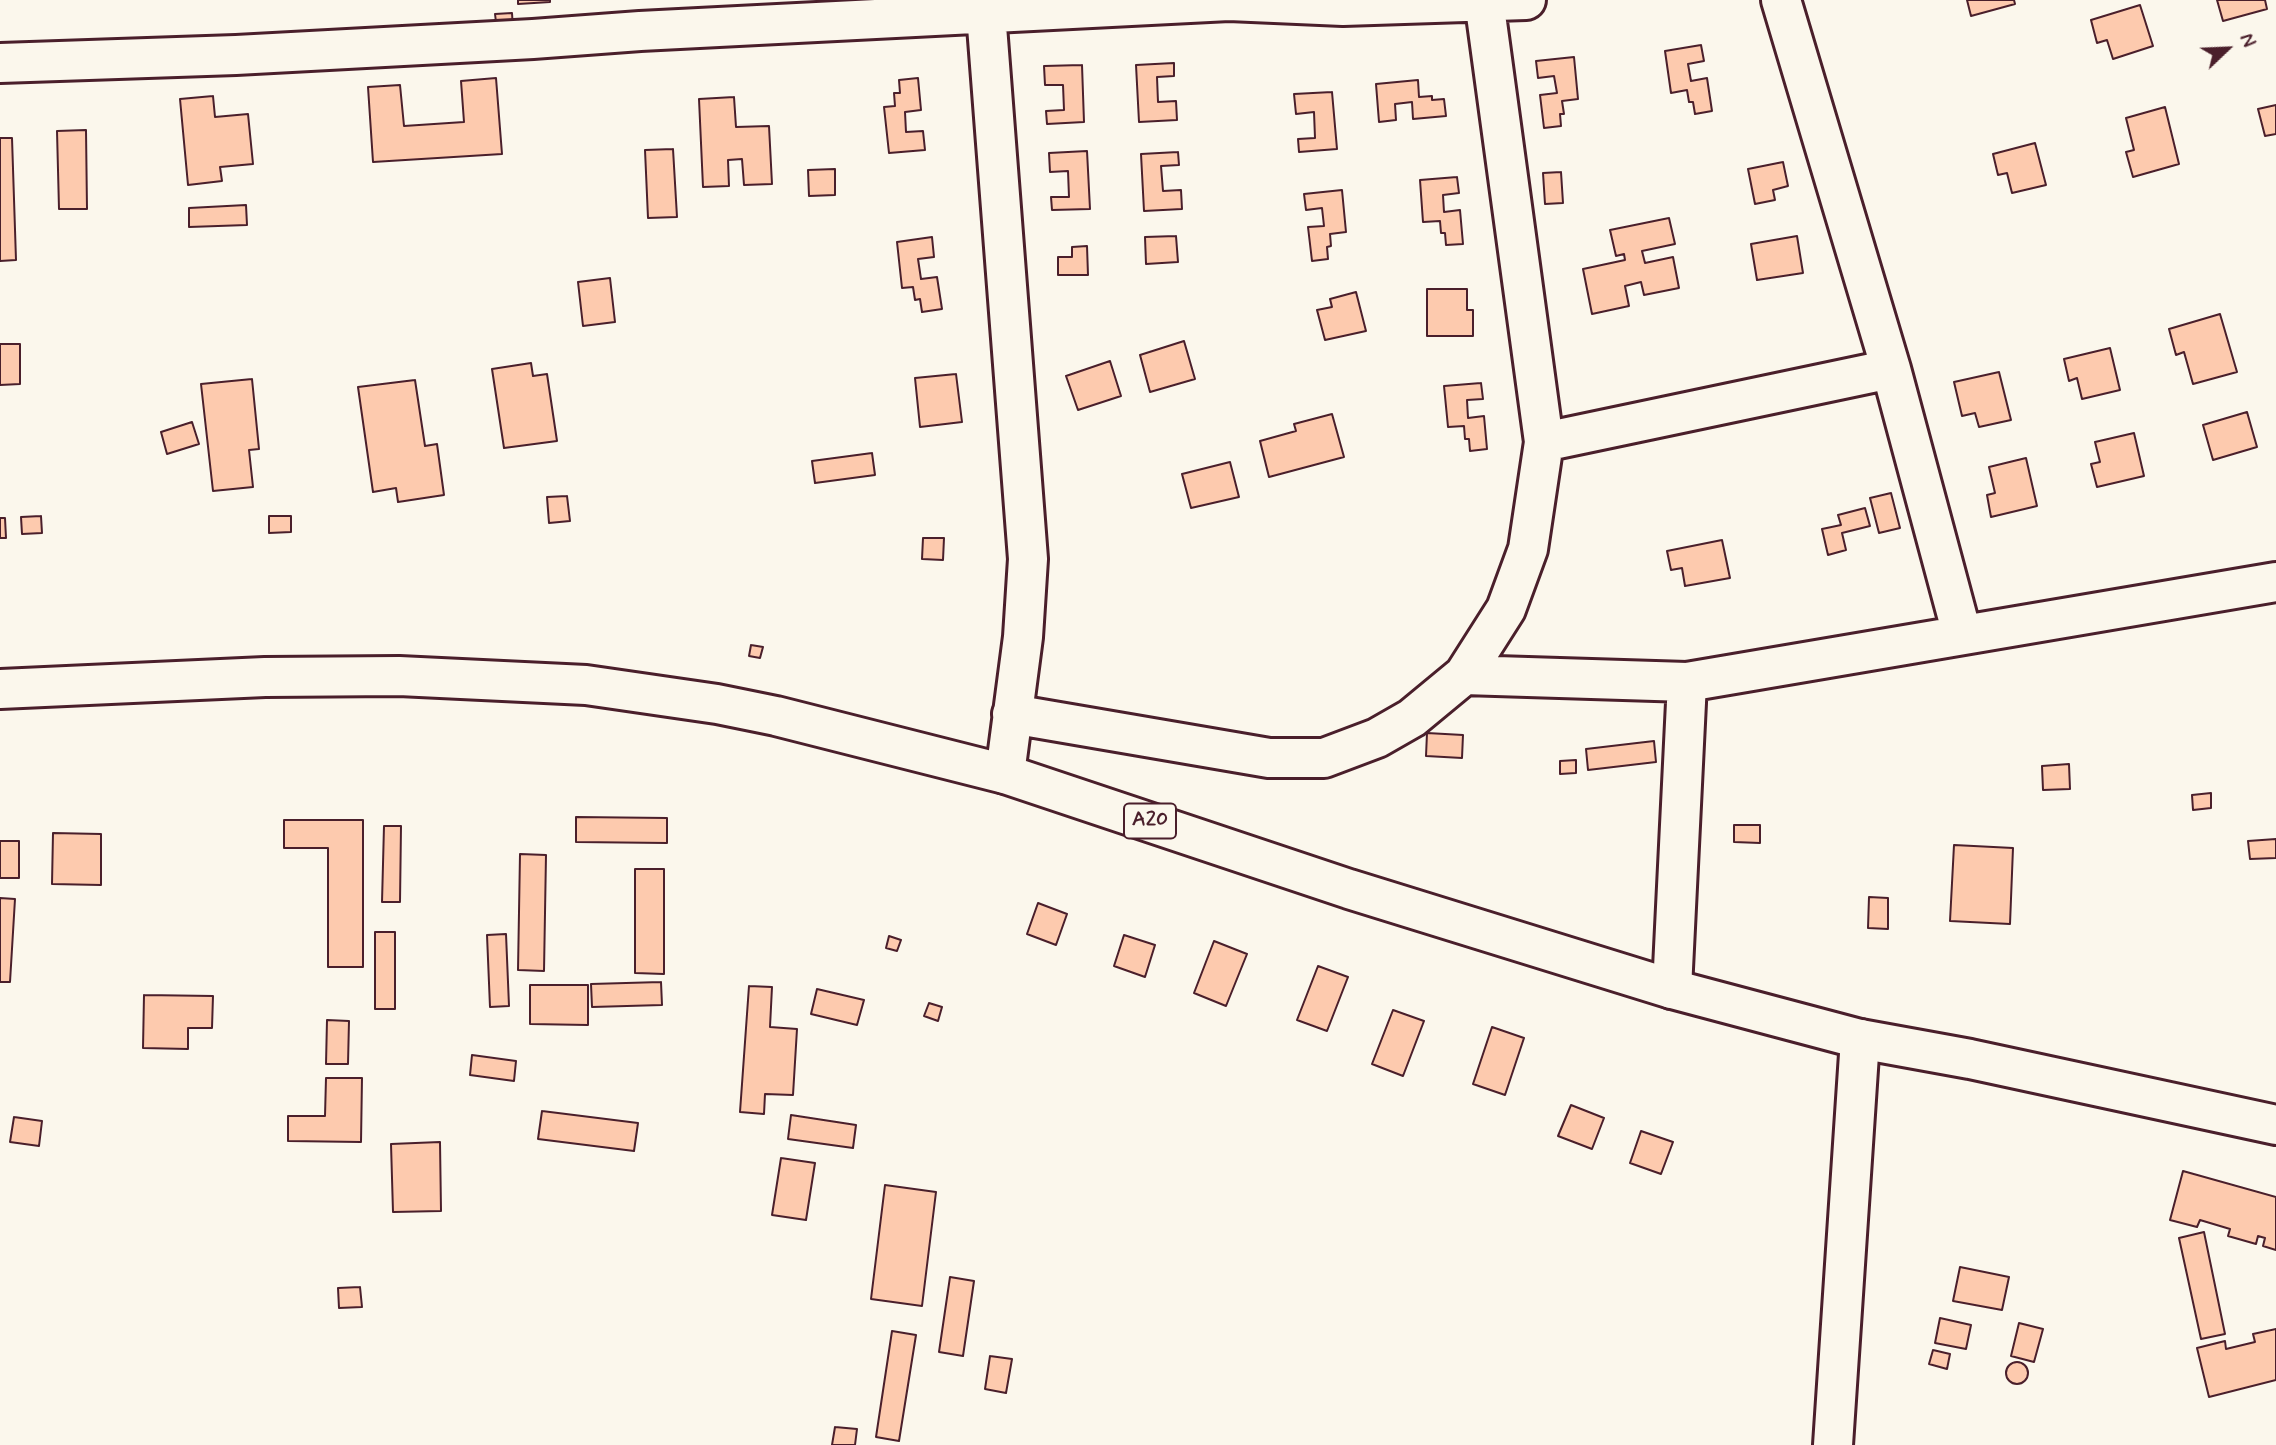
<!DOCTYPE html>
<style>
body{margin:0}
#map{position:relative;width:2276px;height:1445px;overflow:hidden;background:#fbf7ec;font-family:Mynerve,sans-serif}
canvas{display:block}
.north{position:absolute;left:2192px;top:14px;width:70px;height:70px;-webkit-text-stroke:5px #fbf7ec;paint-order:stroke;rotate:67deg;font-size:19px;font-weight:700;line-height:28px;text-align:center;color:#4a1f2b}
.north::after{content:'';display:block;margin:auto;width:24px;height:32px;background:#4a1f2b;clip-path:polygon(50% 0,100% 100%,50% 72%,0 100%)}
</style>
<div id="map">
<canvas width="2276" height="1445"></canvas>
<div class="north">N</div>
</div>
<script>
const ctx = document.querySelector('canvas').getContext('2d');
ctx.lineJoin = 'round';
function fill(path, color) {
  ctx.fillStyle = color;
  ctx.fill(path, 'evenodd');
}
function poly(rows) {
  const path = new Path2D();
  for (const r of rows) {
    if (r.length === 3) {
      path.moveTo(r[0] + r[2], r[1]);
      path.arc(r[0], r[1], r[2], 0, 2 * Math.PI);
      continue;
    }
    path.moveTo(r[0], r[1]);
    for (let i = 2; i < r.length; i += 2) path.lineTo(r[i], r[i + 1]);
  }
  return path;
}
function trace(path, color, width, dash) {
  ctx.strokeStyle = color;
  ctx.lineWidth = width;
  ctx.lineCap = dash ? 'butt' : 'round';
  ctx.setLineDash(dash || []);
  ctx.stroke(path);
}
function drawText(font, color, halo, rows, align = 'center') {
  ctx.font = font + ' Mynerve,sans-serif';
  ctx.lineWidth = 7;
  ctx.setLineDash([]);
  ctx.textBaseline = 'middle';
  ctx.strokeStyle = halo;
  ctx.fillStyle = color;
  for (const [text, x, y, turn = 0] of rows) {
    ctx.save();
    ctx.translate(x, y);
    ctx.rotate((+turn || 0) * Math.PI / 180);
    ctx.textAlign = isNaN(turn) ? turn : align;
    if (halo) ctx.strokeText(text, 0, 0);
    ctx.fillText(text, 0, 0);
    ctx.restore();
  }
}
const building = poly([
 [518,0,550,0,550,2,518,4,518,0],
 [1967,0,2014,0,2015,4,1971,16,1967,0],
 [2217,0,2265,0,2267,9,2223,21,2217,0],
 [2140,5,2153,46,2113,59,2107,40,2097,43,2091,20,2140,5],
 [512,13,513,29,497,30,495,14,512,13],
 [1701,45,1704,61,1688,64,1691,81,1707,78,1712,111,1695,114,1693,102,1689,102,1687,90,1671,93,1665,51,1701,45],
 [1574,57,1578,99,1562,101,1564,114,1560,114,1561,126,1544,128,1540,95,1557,93,1554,76,1538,78,1536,61,1574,57],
 [1174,63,1174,76,1157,77,1158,102,1176,101,1177,120,1139,122,1136,65,1174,63],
 [1082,65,1084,122,1047,124,1046,111,1064,110,1063,85,1045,85,1044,66,1082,65],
 [496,78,502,154,373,162,368,87,400,85,404,126,464,122,461,81,496,78],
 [918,78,921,110,905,112,906,132,923,131,925,150,889,153,884,107,895,106,894,93,900,93,899,80,918,78],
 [1418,80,1419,97,1432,96,1432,100,1444,99,1446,116,1413,119,1412,102,1395,104,1396,120,1379,122,1376,84,1418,80],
 [1332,92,1337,149,1299,152,1298,139,1315,138,1314,112,1296,114,1294,94,1332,92],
 [213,96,215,117,248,114,253,164,220,167,222,181,188,185,180,99,213,96],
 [734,97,736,127,769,126,772,184,744,185,742,159,728,160,729,186,703,187,699,99,734,97],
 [2276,105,2276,134,2265,136,2258,109,2276,105],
 [2165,107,2179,164,2133,177,2126,152,2134,150,2126,118,2165,107],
 [86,130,87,209,59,209,57,131,86,130],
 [0,138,12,138,16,260,0,261,0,138],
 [2035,143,2046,185,2012,193,2007,173,1998,175,1993,154,2035,143],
 [673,149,677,217,648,218,645,150,673,149],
 [1087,151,1090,209,1052,210,1051,197,1069,197,1068,171,1050,172,1049,153,1087,151],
 [1178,152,1179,165,1161,166,1163,191,1181,190,1182,209,1144,211,1141,154,1178,152],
 [1783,162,1788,186,1773,190,1775,200,1755,204,1748,169,1783,162],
 [835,169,835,195,809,196,808,170,835,169],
 [1561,172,1563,203,1545,204,1543,173,1561,172],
 [1457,177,1459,193,1443,195,1444,212,1460,210,1463,244,1446,245,1445,233,1441,233,1440,221,1423,222,1420,180,1457,177],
 [1342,190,1346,232,1330,234,1331,246,1327,247,1328,259,1312,261,1308,227,1324,226,1322,208,1306,210,1304,194,1342,190],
 [246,205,247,225,189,227,189,208,246,205],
 [1669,218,1675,244,1642,251,1645,263,1673,257,1679,288,1644,295,1641,282,1625,286,1629,306,1592,314,1583,269,1625,260,1624,254,1616,256,1610,230,1669,218],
 [1176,236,1178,262,1146,264,1145,237,1176,236],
 [1797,236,1803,273,1757,280,1751,244,1797,236],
 [932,237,934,257,918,259,921,279,937,277,942,309,922,312,920,299,915,300,913,287,902,288,897,242,932,237],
 [1087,246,1088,275,1058,275,1058,257,1072,257,1072,247,1087,246],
 [610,278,615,322,583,326,578,282,610,278],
 [1427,289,1467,289,1467,310,1473,310,1473,336,1427,336,1427,289],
 [1356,292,1366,331,1325,340,1317,310,1332,307,1330,299,1356,292],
 [2220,314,2237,372,2193,384,2184,352,2176,355,2169,329,2220,314],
 [1184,341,1195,379,1150,392,1140,355,1184,341],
 [0,344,20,344,20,384,0,385,0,344],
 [2110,348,2120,390,2082,399,2077,378,2069,381,2064,359,2110,348],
 [1110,361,1121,396,1078,410,1066,376,1110,361],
 [531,363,533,376,547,374,557,441,504,448,492,369,531,363],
 [1999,372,2011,420,1979,427,1975,413,1962,416,1954,382,1999,372],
 [956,374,962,422,920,427,915,378,956,374],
 [252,379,259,449,249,450,253,487,213,491,201,384,252,379],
 [415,380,425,446,437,444,444,495,398,502,396,488,373,492,358,387,415,380],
 [1481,383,1483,399,1467,400,1468,418,1484,416,1487,449,1470,451,1469,439,1465,439,1464,426,1448,427,1444,386,1481,383],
 [2247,412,2257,447,2213,460,2203,425,2247,412],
 [1332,414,1344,457,1269,477,1260,441,1296,431,1294,424,1332,414],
 [192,422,199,444,167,454,161,432,192,422],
 [2134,433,2144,476,2097,487,2091,464,2100,462,2095,442,2134,433],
 [872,453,875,475,815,483,812,461,872,453],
 [2026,458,2037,506,1991,517,1987,495,1995,493,1989,467,2026,458],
 [1230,462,1239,497,1191,508,1182,474,1230,462],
 [1891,493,1900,528,1879,533,1870,498,1891,493],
 [567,496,570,521,549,523,547,497,567,496],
 [1865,508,1870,526,1842,533,1846,550,1828,555,1822,529,1841,525,1838,515,1865,508],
 [41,516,42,533,22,534,21,517,41,516],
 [269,516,291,516,291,532,269,533,269,516],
 [0,518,5,518,6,538,0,538,0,518],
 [923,538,944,538,943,560,922,559,923,538],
 [1722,540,1730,578,1685,586,1682,568,1671,570,1667,551,1722,540],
 [751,645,763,647,760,658,749,656,751,645],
 [1427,733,1463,735,1462,758,1426,756,1427,733],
 [1654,741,1656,762,1588,770,1586,749,1654,741],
 [1576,760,1576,773,1560,774,1560,761,1576,760],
 [2069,764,2070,789,2043,790,2042,766,2069,764],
 [2211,793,2211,808,2193,810,2192,795,2211,793],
 [576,817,667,818,667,843,576,842,576,817],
 [284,820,363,820,363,967,328,967,328,848,284,848,284,820],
 [1734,825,1760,825,1760,843,1734,842,1734,825],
 [384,826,401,826,400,902,382,902,384,826],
 [53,833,101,834,101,885,52,884,53,833],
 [2276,839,2276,858,2250,859,2248,841,2276,839],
 [0,841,19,841,19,878,0,878,0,841],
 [1954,845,2013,848,2010,924,1950,921,1954,845],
 [520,854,546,855,544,971,518,970,520,854],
 [635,869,664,869,664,974,635,973,635,869],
 [1869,897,1888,898,1888,929,1868,928,1869,897],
 [0,898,15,899,10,982,0,982,0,898],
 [1038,903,1067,914,1056,945,1027,934,1038,903],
 [375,932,395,932,395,1009,375,1009,375,932],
 [506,934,509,1006,490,1007,487,935,506,934],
 [1124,935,1155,945,1145,977,1114,966,1124,935],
 [889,936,901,940,897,951,886,948,889,936],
 [1214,941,1247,954,1226,1006,1194,993,1214,941],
 [1318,966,1348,977,1327,1031,1297,1020,1318,966],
 [661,982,662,1005,592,1007,591,984,661,982],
 [530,985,588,985,588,1025,530,1024,530,985],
 [749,986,772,987,770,1027,797,1029,793,1095,765,1094,764,1114,740,1112,749,986],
 [817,989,864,1000,857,1025,811,1014,817,989],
 [144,995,213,996,212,1028,188,1028,188,1049,143,1048,144,995],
 [929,1003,942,1007,938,1021,924,1016,929,1003],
 [1393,1010,1424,1021,1403,1076,1372,1064,1393,1010],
 [327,1020,349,1021,348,1064,326,1064,327,1020],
 [1492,1027,1524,1038,1505,1095,1473,1084,1492,1027],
 [472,1055,516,1061,514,1081,470,1075,472,1055],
 [326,1078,362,1078,361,1142,288,1141,288,1116,325,1116,326,1078],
 [1571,1105,1604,1118,1592,1149,1558,1136,1571,1105],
 [542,1111,638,1123,634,1151,538,1139,542,1111],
 [791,1115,856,1125,853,1148,788,1139,791,1115],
 [14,1117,42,1121,39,1146,10,1142,14,1117],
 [1641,1131,1673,1142,1661,1174,1630,1163,1641,1131],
 [440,1142,441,1211,393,1212,391,1144,440,1142],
 [781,1158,815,1163,806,1220,772,1215,781,1158],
 [2183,1171,2276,1197,2276,1250,2263,1246,2265,1238,2258,1236,2256,1244,2228,1236,2230,1229,2200,1220,2197,1227,2170,1220,2183,1171],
 [885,1185,936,1192,922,1306,871,1299,885,1185],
 [2204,1232,2225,1334,2201,1339,2179,1238,2204,1232],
 [1960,1267,2009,1277,2002,1310,1953,1301,1960,1267],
 [950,1277,974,1281,963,1356,939,1352,950,1277],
 [360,1287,362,1307,339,1308,338,1288,360,1287],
 [1940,1318,1971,1325,1966,1349,1935,1343,1940,1318],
 [2019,1323,2043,1329,2034,1362,2011,1356,2019,1323],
 [2276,1329,2276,1380,2209,1397,2197,1348,2225,1341,2226,1349,2255,1342,2253,1334,2276,1329],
 [892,1331,916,1335,899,1441,876,1437,892,1331],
 [1933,1350,1950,1354,1947,1369,1929,1364,1933,1350],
 [990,1356,1012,1359,1006,1393,985,1389,990,1356],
 [2017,1373,11],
 [835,1427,857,1429,855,1445,832,1445,835,1427]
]);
fill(building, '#fdcaae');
trace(building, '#4a1f2b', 2);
const minor = poly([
 [1781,0,1891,369,1962,634],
 [986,13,1028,559,1023,637,1005,774],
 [0,63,236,55,533,39,640,31,1229,1,1343,6,1526,0],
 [1544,442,1891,369],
 [1464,675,1506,609,1528,549,1544,442,1484,0],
 [1012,714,1269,758,1324,758,1377,738,1412,718,1464,675,1687,682,2276,582],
 [1672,989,1687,682],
 [1833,1445,1860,1039]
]);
const major = poly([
 [0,689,265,677,399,676,586,685,717,704,776,716,1005,774,1349,889,1672,989,1860,1039,1970,1059,2276,1125]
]);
trace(minor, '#4a1f2b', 44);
trace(major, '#4a1f2b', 44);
trace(minor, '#fbf7ec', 38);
trace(major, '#fbf7ec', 38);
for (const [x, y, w] of [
 [1150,821,52]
]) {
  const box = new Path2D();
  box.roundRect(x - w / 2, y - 17.5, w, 35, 5);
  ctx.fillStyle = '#fbf7ec';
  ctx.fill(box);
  trace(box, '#4a1f2b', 2);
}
drawText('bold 21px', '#4a1f2b', null, [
 ["A20",1150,821]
]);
</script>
